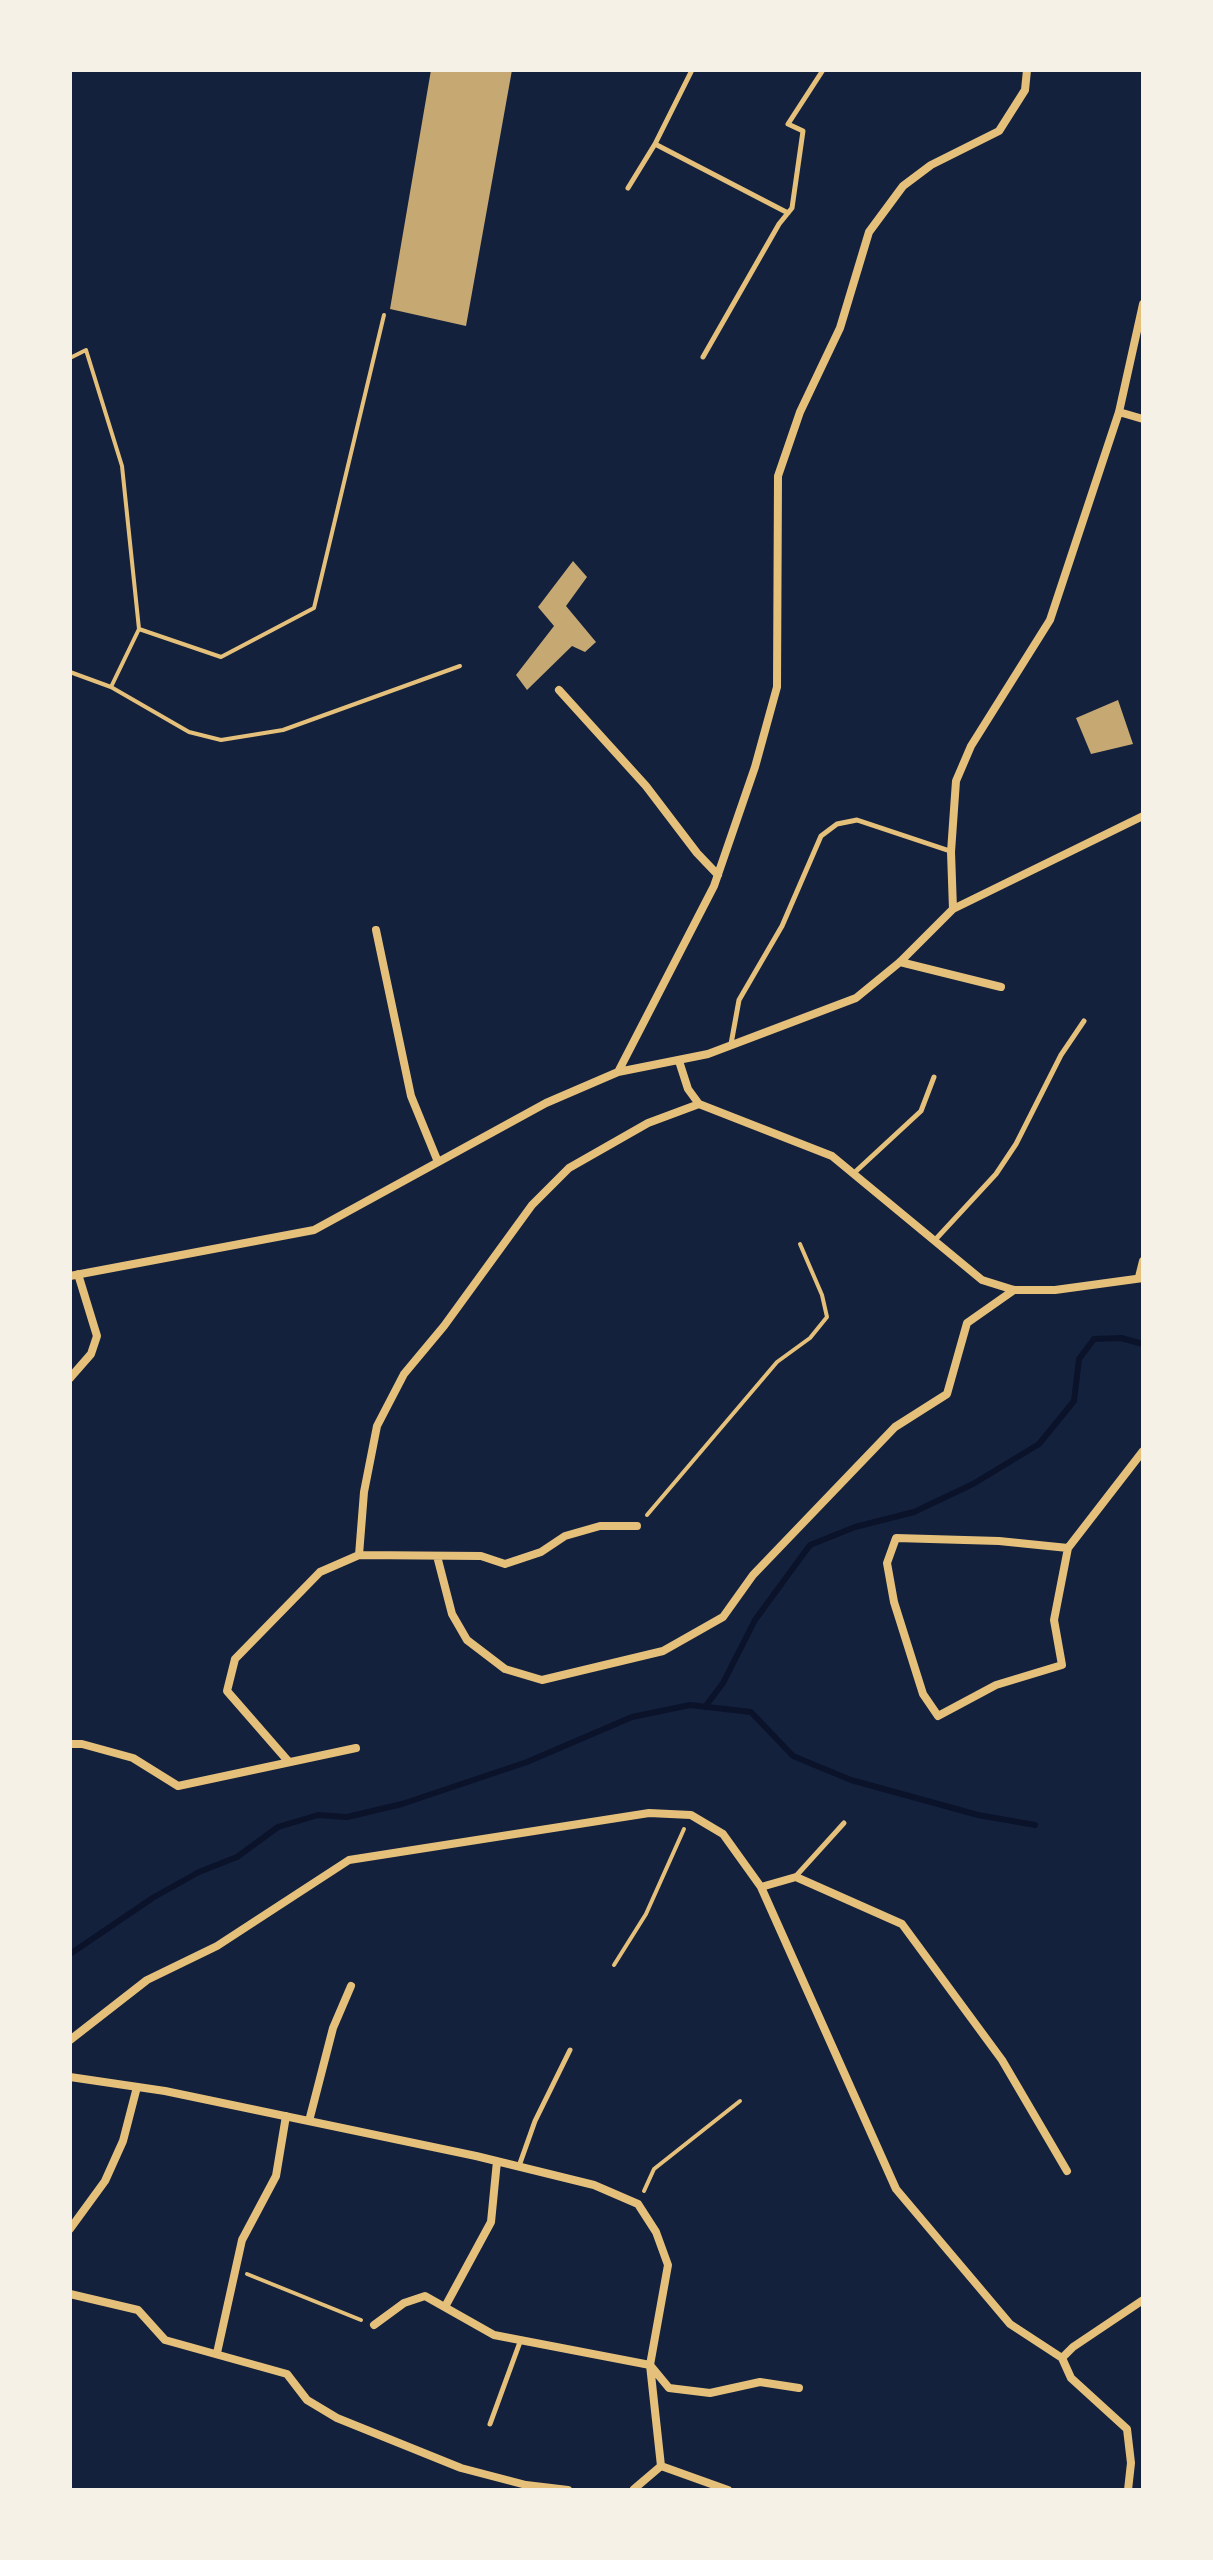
<!DOCTYPE html>
<style>
body{margin:0}
#map{position:relative;width:1213px;height:2560px;overflow:hidden;background:#14213d;font-family:"DejaVu Sans",sans-serif}
canvas{display:block}
.frame{position:absolute;inset:0;border:72px solid #f6f1e7;pointer-events:none}
</style>
<div id="map">
<canvas width="1213" height="2560"></canvas>
<div class="frame"></div>
</div>
<script>
const ctx = document.querySelector('canvas').getContext('2d');
ctx.lineJoin = 'round';
function poly(rows) {
  const path = new Path2D();
  for (const r of rows) {
    path.moveTo(r[0], r[1]);
    for (let i = 2; i < r.length; i += 2) path.lineTo(r[i], r[i + 1]);
  }
  return path;
}
function trace(path, color, width, dash) {
  ctx.strokeStyle = color;
  ctx.lineWidth = width;
  ctx.lineCap = dash ? 'butt' : 'round';
  ctx.setLineDash(dash || []);
  ctx.stroke(path);
}
function fill(path, color) {
  ctx.fillStyle = color;
  ctx.fill(path, 'evenodd');
}
trace(poly([
 [705,1707,723,1683,755,1620,810,1545,855,1527,914,1512,973,1484,1039,1444,1074,1401,1079,1359,1094,1339,1121,1338,1143,1344],
 [70,1954,154,1897,199,1872,237,1857,278,1827,318,1815,347,1817,402,1804,527,1762,632,1717,690,1705,751,1712,793,1756,851,1780,978,1815,1035,1825]
]), '#0b132b', 6);
fill(poly([
 [431,70,512,70,466,326,390,309],
 [573,561,587,577,566,606,596,642,585,652,572,646,527,690,516,675,554,626,538,607],
 [1118,700,1133,744,1091,754,1076,718]
]), '#c6a872');
trace(poly([
 [70,358,86,350,122,466,139,629,221,657,314,608,384,315],
 [139,629,111,687,189,732,221,740,283,730,460,666],
 [70,672,111,687],
 [647,1515,777,1362,810,1338,827,1317,822,1295,800,1244],
 [614,1965,646,1914,684,1829],
 [644,2191,654,2169,740,2101],
 [247,2274,361,2320]
]), '#e5c07b', 4);
trace(poly([
 [692,70,655,144,788,213],
 [628,188,655,144],
 [703,357,779,224,792,208,803,131,788,124,823,70],
 [731,1044,739,1000,782,926,821,836,837,824,857,820,950,851],
 [854,1173,921,1111,934,1077],
 [935,1240,996,1174,1016,1144,1061,1055,1084,1021],
 [796,1876,844,1823],
 [519,2166,535,2121,570,2050],
 [490,2424,520,2342]
]), '#e5c07b', 5);
trace(poly([
 [1119,412,1143,419],
 [559,690,646,786,697,853,718,875],
 [953,909,951,852,956,781,971,746,1050,620,1119,412,1143,304],
 [376,930,411,1096,438,1162],
 [900,962,1001,987],
 [679,1061,688,1089,699,1104,832,1156,982,1280,1014,1290,1055,1290,1143,1278],
 [618,1072,714,886,755,767,777,687,778,476,800,412,840,328,869,232,903,186,931,165,999,131,1025,90,1027,70],
 [70,1276,314,1230,546,1103,618,1072,708,1054,856,998,900,962,953,909,1143,816],
 [1139,1277,1143,1261],
 [70,1378,91,1354,97,1336,78,1274],
 [1068,1548,999,1541,896,1538,887,1563,894,1602,923,1694,938,1716,996,1685,1062,1665,1054,1620,1068,1548,1143,1451],
 [359,1555,364,1492,377,1426,404,1374,444,1326,532,1205,569,1168,648,1123,699,1104],
 [437,1556,452,1614,467,1640,505,1669,542,1680,663,1651,723,1617,753,1575,895,1427,947,1394,967,1323,1014,1290],
 [70,1744,82,1744,133,1758,178,1786,356,1748],
 [288,1761,227,1691,235,1659,320,1572,359,1555,481,1556,505,1564,541,1552,565,1536,600,1526,637,1526],
 [761,1887,796,1877,902,1924,1002,2060,1067,2171],
 [70,2040,147,1980,217,1946,349,1860,649,1813,691,1815,723,1834,761,1887,896,2189,1010,2324,1062,2358],
 [70,2077,165,2091,476,2156,594,2185,638,2204,656,2232,668,2265,650,2365,669,2388,710,2393,760,2382,799,2388],
 [309,2121,333,2028,351,1986],
 [70,2229,105,2181,123,2141,137,2087],
 [70,2294,138,2310,165,2340,287,2374,307,2400,337,2418,461,2468,526,2485,568,2490],
 [446,2305,491,2222,497,2161],
 [374,2325,404,2303,425,2296,494,2335,650,2365,661,2466,634,2489],
 [217,2353,242,2240,276,2176,286,2116],
 [661,2466,728,2490],
 [1128,2490,1131,2463,1127,2429,1071,2378,1062,2358,1073,2347,1143,2300]
]), '#e5c07b', 8);
</script>
